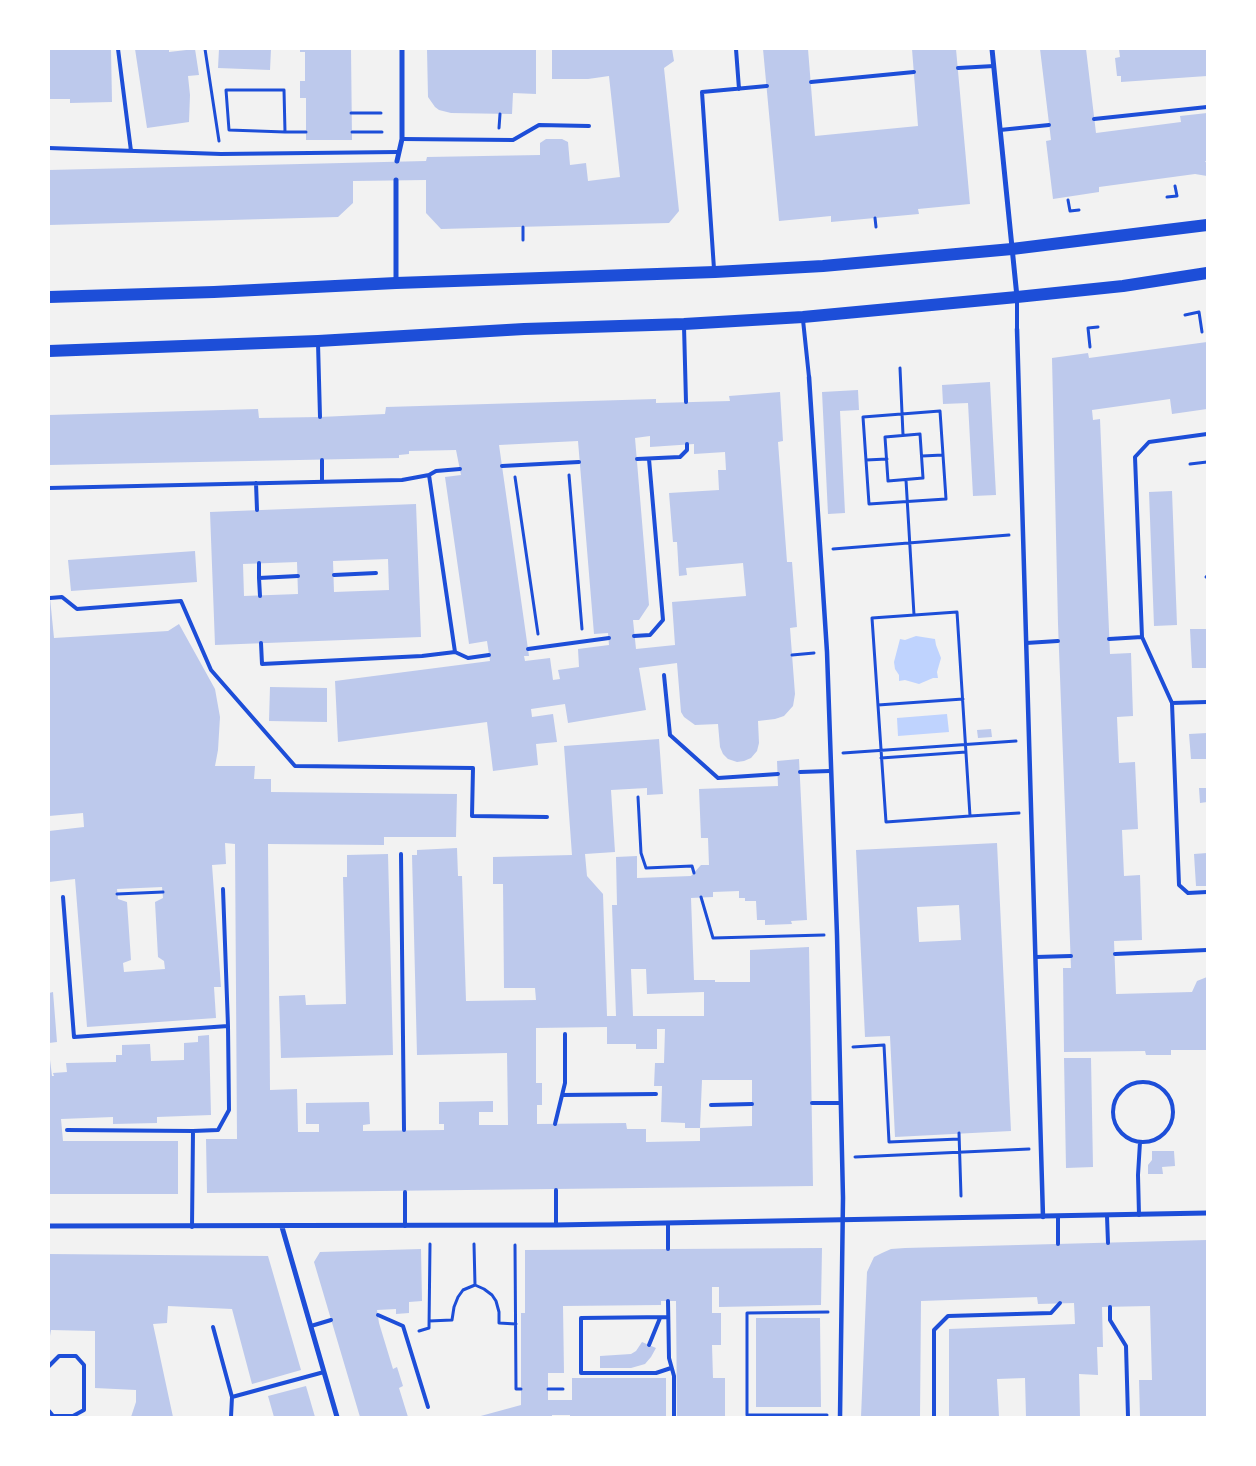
<!DOCTYPE html>
<style>
body{margin:0}
#map{position:relative;width:1256px;height:1466px;overflow:hidden;background:#f2f2f2;font-family:Rubik,sans-serif}
canvas{display:block}
.frame{position:absolute;inset:0;border:50px solid #fff;pointer-events:none}
</style>
<div id="map">
<canvas width="1256" height="1466"></canvas>
<div class="frame"></div>
</div>
<script>
const ctx = document.querySelector('canvas').getContext('2d');
ctx.lineJoin = 'round';
function fill(path, color) {
  ctx.fillStyle = color;
  ctx.fill(path, 'evenodd');
}
function poly(rows) {
  const path = new Path2D();
  for (const r of rows) {
    if (r.length === 3) {
      path.moveTo(r[0] + r[2], r[1]);
      path.arc(r[0], r[1], r[2], 0, 2 * Math.PI);
      continue;
    }
    path.moveTo(r[0], r[1]);
    for (let i = 2; i < r.length; i += 2) path.lineTo(r[i], r[i + 1]);
  }
  return path;
}
function trace(path, color, width, dash) {
  ctx.strokeStyle = color;
  ctx.lineWidth = width;
  ctx.lineCap = dash ? 'butt' : 'round';
  ctx.setLineDash(dash || []);
  ctx.stroke(path);
}
fill(poly([
 [916,636,935,639,936,645,941,658,937,672,938,678,933,678,919,684,905,680,899,681,899,675,895,669,894,662,900,639,905,640],
 [947,714,949,732,898,736,897,718]
]), '#bfd3fe');
fill(poly([
 [49,49,111,49,112,102,70,103,70,99,49,99],
 [135,49,169,49,169,52,195,49,199,75,188,76,190,95,189,122,147,128],
 [219,49,271,49,270,70,218,68],
 [300,49,351,49,352,140,306,140,306,98,300,98,300,81,305,81,305,52,300,52],
 [427,49,536,49,536,94,513,93,512,114,451,113,439,110,435,107,428,97],
 [552,49,672,49,674,61,664,68,679,211,669,223,441,229,426,213,426,180,353,181,353,203,338,217,49,225,49,170,426,161,427,157,540,155,540,143,546,139,562,139,568,142,570,165,586,163,588,181,620,177,609,76,588,79,552,79],
 [763,49,808,49,815,136,918,126,912,49,956,49,970,204,918,209,919,214,831,222,831,216,779,221],
 [1040,49,1086,49,1096,133,1181,122,1180,116,1207,113,1207,161,1205,161,1207,164,1207,176,1195,174,1099,187,1099,192,1053,199,1046,141,1051,140],
 [1119,49,1207,49,1207,76,1121,82,1121,76,1117,76,1115,58,1120,57],
 [1207,342,1207,409,1172,414,1170,399,1092,410,1093,420,1100,419,1110,654,1131,653,1132,685,1133,716,1117,717,1119,763,1135,762,1138,829,1122,830,1124,876,1140,875,1142,940,1114,941,1116,994,1192,992,1197,981,1207,977,1207,1050,1171,1050,1171,1055,1146,1055,1145,1051,1064,1052,1063,968,1071,968,1058,624,1052,358,1088,353,1089,358],
 [990,382,996,495,973,496,968,403,943,404,942,385],
 [858,390,859,410,840,411,845,513,828,514,822,392],
 [780,392,783,441,778,442,787,562,792,562,797,627,790,628,795,694,793,706,784,716,775,719,758,721,759,743,757,751,751,758,744,761,737,762,728,759,723,754,720,747,718,724,695,725,684,717,681,712,677,663,639,668,646,710,568,723,565,704,531,709,532,717,553,714,557,742,536,744,538,765,493,771,487,722,338,742,335,681,490,661,487,641,469,644,445,477,461,475,456,450,409,451,409,454,399,455,399,458,49,465,49,415,258,409,259,418,320,417,385,414,386,407,656,399,656,403,730,401,729,396],
 [650,436,650,447,694,444,694,454,725,452,726,470,718,470,719,490,669,493,673,542,677,542,679,576,687,575,686,568,743,563,746,596,672,602,675,645,636,649,633,620,639,620,649,605,635,438],
 [578,441,594,634,608,633,609,645,578,649,579,667,558,670,560,679,553,680,550,658,525,661,524,656,529,656,499,445],
 [1172,491,1177,625,1154,626,1149,492],
 [416,504,421,637,215,645,210,512],
 [388,559,389,590,334,592,333,561],
 [297,562,298,594,244,596,243,564],
 [195,551,197,582,71,591,68,560],
 [49,598,50,598,54,638,168,631,179,624,215,689,220,717,218,750,215,766,255,766,254,779,271,779,271,792,457,794,456,837,384,837,384,845,268,844,270,1090,297,1089,298,1132,319,1132,319,1124,306,1124,306,1103,369,1102,370,1124,363,1125,363,1131,444,1130,444,1124,439,1124,439,1102,493,1101,493,1112,479,1112,479,1125,508,1125,507,1053,417,1055,412,855,417,855,417,850,457,848,458,876,462,876,466,1001,536,1000,535,988,504,988,503,884,493,884,493,857,572,855,564,746,659,739,663,794,647,795,647,788,611,790,615,852,585,854,587,876,603,894,607,1016,616,1016,612,905,617,905,616,857,637,856,637,878,691,876,701,865,709,865,708,838,701,838,699,789,778,786,777,761,799,759,807,920,791,921,792,924,765,925,765,920,757,920,756,901,745,901,745,898,739,898,739,891,713,892,713,897,691,898,694,980,715,980,715,982,750,982,750,950,809,947,813,1186,207,1193,206,1139,237,1139,235,844,225,843,226,864,212,865,221,987,214,987,216,1018,87,1027,75,879,49,882,49,831,84,827,83,813,49,816],
 [162,887,163,898,155,902,158,957,164,961,165,969,124,972,123,963,131,960,127,902,118,899,117,889],
 [631,969,646,969,647,994,704,992,704,1016,633,1016],
 [607,1027,607,1044,636,1044,636,1049,657,1049,657,1029,665,1029,664,1063,655,1063,654,1086,662,1086,661,1122,685,1123,685,1128,700,1128,702,1080,752,1080,752,1126,700,1128,700,1141,646,1142,646,1129,627,1129,626,1123,537,1124,537,1105,542,1105,542,1083,536,1083,536,1028],
 [1190,629,1207,629,1207,668,1192,668],
 [270,687,327,688,327,722,269,721],
 [991,729,992,737,978,738,977,730],
 [1207,733,1207,759,1191,759,1189,734],
 [1199,788,1207,788,1207,802,1200,803],
 [997,843,1011,1131,895,1137,890,1036,865,1037,856,850],
 [959,905,961,940,919,942,917,907],
 [1207,853,1207,886,1196,886,1194,854],
 [388,854,393,1055,281,1058,279,996,305,995,306,1005,346,1004,343,877,347,877,347,855],
 [53,992,57,1042,49,1043,49,993],
 [209,1035,211,1115,157,1117,157,1123,113,1124,113,1117,61,1119,63,1141,178,1141,178,1194,49,1194,49,1060,50,1060,52,1076,54,1076,53,1073,67,1072,66,1063,116,1062,116,1055,122,1055,122,1045,150,1044,151,1061,184,1060,184,1043,198,1042,198,1036],
 [1064,1058,1091,1058,1093,1167,1066,1168],
 [1152,1151,1174,1151,1175,1166,1162,1167,1163,1174,1148,1174,1148,1165,1152,1160],
 [1207,1240,1207,1417,1140,1417,1139,1380,1152,1380,1150,1306,1102,1307,1103,1347,1097,1347,1098,1375,1079,1374,1080,1417,1026,1417,1025,1378,997,1379,999,1417,949,1417,949,1329,1075,1324,1074,1303,1038,1304,1037,1297,921,1301,920,1417,861,1417,867,1272,874,1257,882,1253,891,1249,905,1248],
 [822,1248,821,1305,719,1307,719,1287,712,1287,712,1313,721,1313,721,1345,712,1345,713,1378,725,1378,725,1417,677,1416,676,1301,661,1301,661,1305,563,1306,564,1373,548,1373,548,1400,572,1400,572,1378,666,1378,666,1417,570,1417,570,1415,552,1415,552,1417,477,1417,521,1405,521,1313,525,1313,525,1250],
 [421,1249,422,1301,409,1302,409,1313,396,1314,396,1309,377,1310,379,1323,393,1369,397,1367,403,1386,399,1388,408,1417,360,1417,314,1262,320,1252],
 [49,1254,268,1256,301,1370,252,1384,232,1309,168,1306,167,1323,153,1324,173,1417,131,1417,136,1402,136,1390,95,1388,95,1331,51,1330,50,1336,49,1336],
 [756,1318,820,1318,821,1407,756,1407],
 [642,1342,656,1348,651,1357,645,1364,631,1368,600,1368,600,1356,631,1354,636,1351],
 [306,1386,315,1417,274,1417,268,1396]
]), '#bdc9ec');
trace(poly([
 [205,49,219,141],
 [351,113,381,113],
 [499,128,500,114],
 [285,132,284,90,226,90,229,130,285,132,306,132],
 [352,132,382,132],
 [1167,197,1177,196,1175,186],
 [1068,200,1070,211,1079,210],
 [875,218,876,227],
 [523,227,523,240],
 [1185,315,1199,312,1202,332],
 [1090,347,1088,328,1098,327],
 [900,368,903,435],
 [940,411,946,499,869,504,863,417,940,411],
 [920,434,923,478,888,481,885,437,920,434],
 [922,456,943,455],
 [866,460,887,459],
 [1190,464,1207,462],
 [569,475,582,629],
 [515,477,538,634],
 [906,480,914,615],
 [833,549,1009,535],
 [1206,577,1207,576],
 [957,612,970,816,886,822,872,618,957,612],
 [792,655,814,653],
 [878,705,963,699],
 [843,753,1016,741],
 [881,758,966,752],
 [638,797,641,853,646,868,692,866,694,873],
 [970,816,1019,813],
 [117,894,163,892],
 [701,897,713,938,824,935],
 [853,1047,884,1045,889,1142,959,1139],
 [959,1133,961,1196],
 [855,1157,1029,1149],
 [474,1244,475,1285,484,1289,492,1295,496,1301,499,1312,499,1323,516,1324],
 [515,1245,516,1389,521,1389],
 [429,1321,452,1320,454,1307,458,1297,463,1290,475,1285],
 [419,1331,429,1328,430,1244],
 [548,1389,563,1389],
 [827,1415,747,1415,747,1313,828,1312]
]), '#1d4ed8', 3);
trace(poly([
 [118,49,131,151],
 [736,49,739,89],
 [958,68,994,66],
 [811,82,914,72],
 [1094,119,1207,107],
 [1000,130,1049,125],
 [402,139,513,140,539,125,589,126],
 [49,148,221,154,398,152],
 [714,269,702,92,767,86],
 [1017,299,1017,329],
 [803,320,809,377],
 [684,326,686,402],
 [318,343,320,417],
 [637,459,680,457,687,450,687,444],
 [322,460,322,482],
 [502,466,579,462],
 [429,475,455,652,468,658,489,655],
 [256,483,257,510],
 [49,488,402,480,429,475,436,471,460,469],
 [259,563,259,578,298,576],
 [334,575,376,573],
 [259,578,260,596],
 [50,598,62,597,77,609,181,601,211,670,295,766,473,768,472,816,547,817],
 [634,636,650,635,663,620,649,459],
 [1142,637,1172,703,1179,885,1188,893,1207,892],
 [1109,639,1142,637,1135,457,1149,442,1207,434],
 [261,643,262,664,422,656,455,652],
 [1026,643,1058,641],
 [528,649,609,638],
 [664,675,670,735,718,778,778,774],
 [1172,703,1207,702],
 [800,772,830,771],
 [401,854,404,1130],
 [63,897,74,1037,228,1026],
 [1115,954,1207,950],
 [1036,957,1071,956],
 [1143,1112,30],
 [562,1095,656,1094],
 [812,1103,841,1103],
 [711,1105,752,1104],
 [555,1124,565,1083,565,1034],
 [67,1130,193,1131,192,1227],
 [193,1131,218,1130,229,1110,228,1026,223,889],
 [556,1190,556,1225],
 [405,1192,405,1226],
 [1139,1215,1138,1175,1140,1142],
 [1107,1216,1108,1243],
 [1058,1217,1058,1244],
 [668,1224,668,1249],
 [668,1301,669,1358,674,1376,674,1417],
 [1110,1307,1110,1320,1126,1346,1128,1417],
 [378,1315,403,1326,428,1407],
 [668,1317,581,1318,581,1373,656,1373,671,1368],
 [311,1326,331,1320],
 [213,1327,232,1397,324,1372],
 [649,1345,660,1318],
 [49,1366,59,1356,76,1356,84,1365,84,1410,73,1416],
 [49,1411,53,1416,73,1416,73,1417],
 [231,1417,232,1397],
 [934,1417,934,1330,948,1316,1051,1313,1060,1303]
]), '#1d4ed8', 4);
trace(poly([
 [1017,329,1043,1217],
 [809,377,827,652,837,935,843,1198,840,1417]
]), '#1d4ed8', 4.5);
trace(poly([
 [992,49,1017,297],
 [397,161,402,139,402,49],
 [396,282,396,180],
 [49,1226,556,1225,1207,1213],
 [282,1227,337,1417]
]), '#1d4ed8', 5);
trace(poly([
 [49,297,214,292,396,283,715,272,823,266,1012,249,1207,225],
 [49,351,318,341,524,329,684,324,803,317,1017,297,1123,286,1207,273]
]), '#1d4ed8', 12);
</script>
